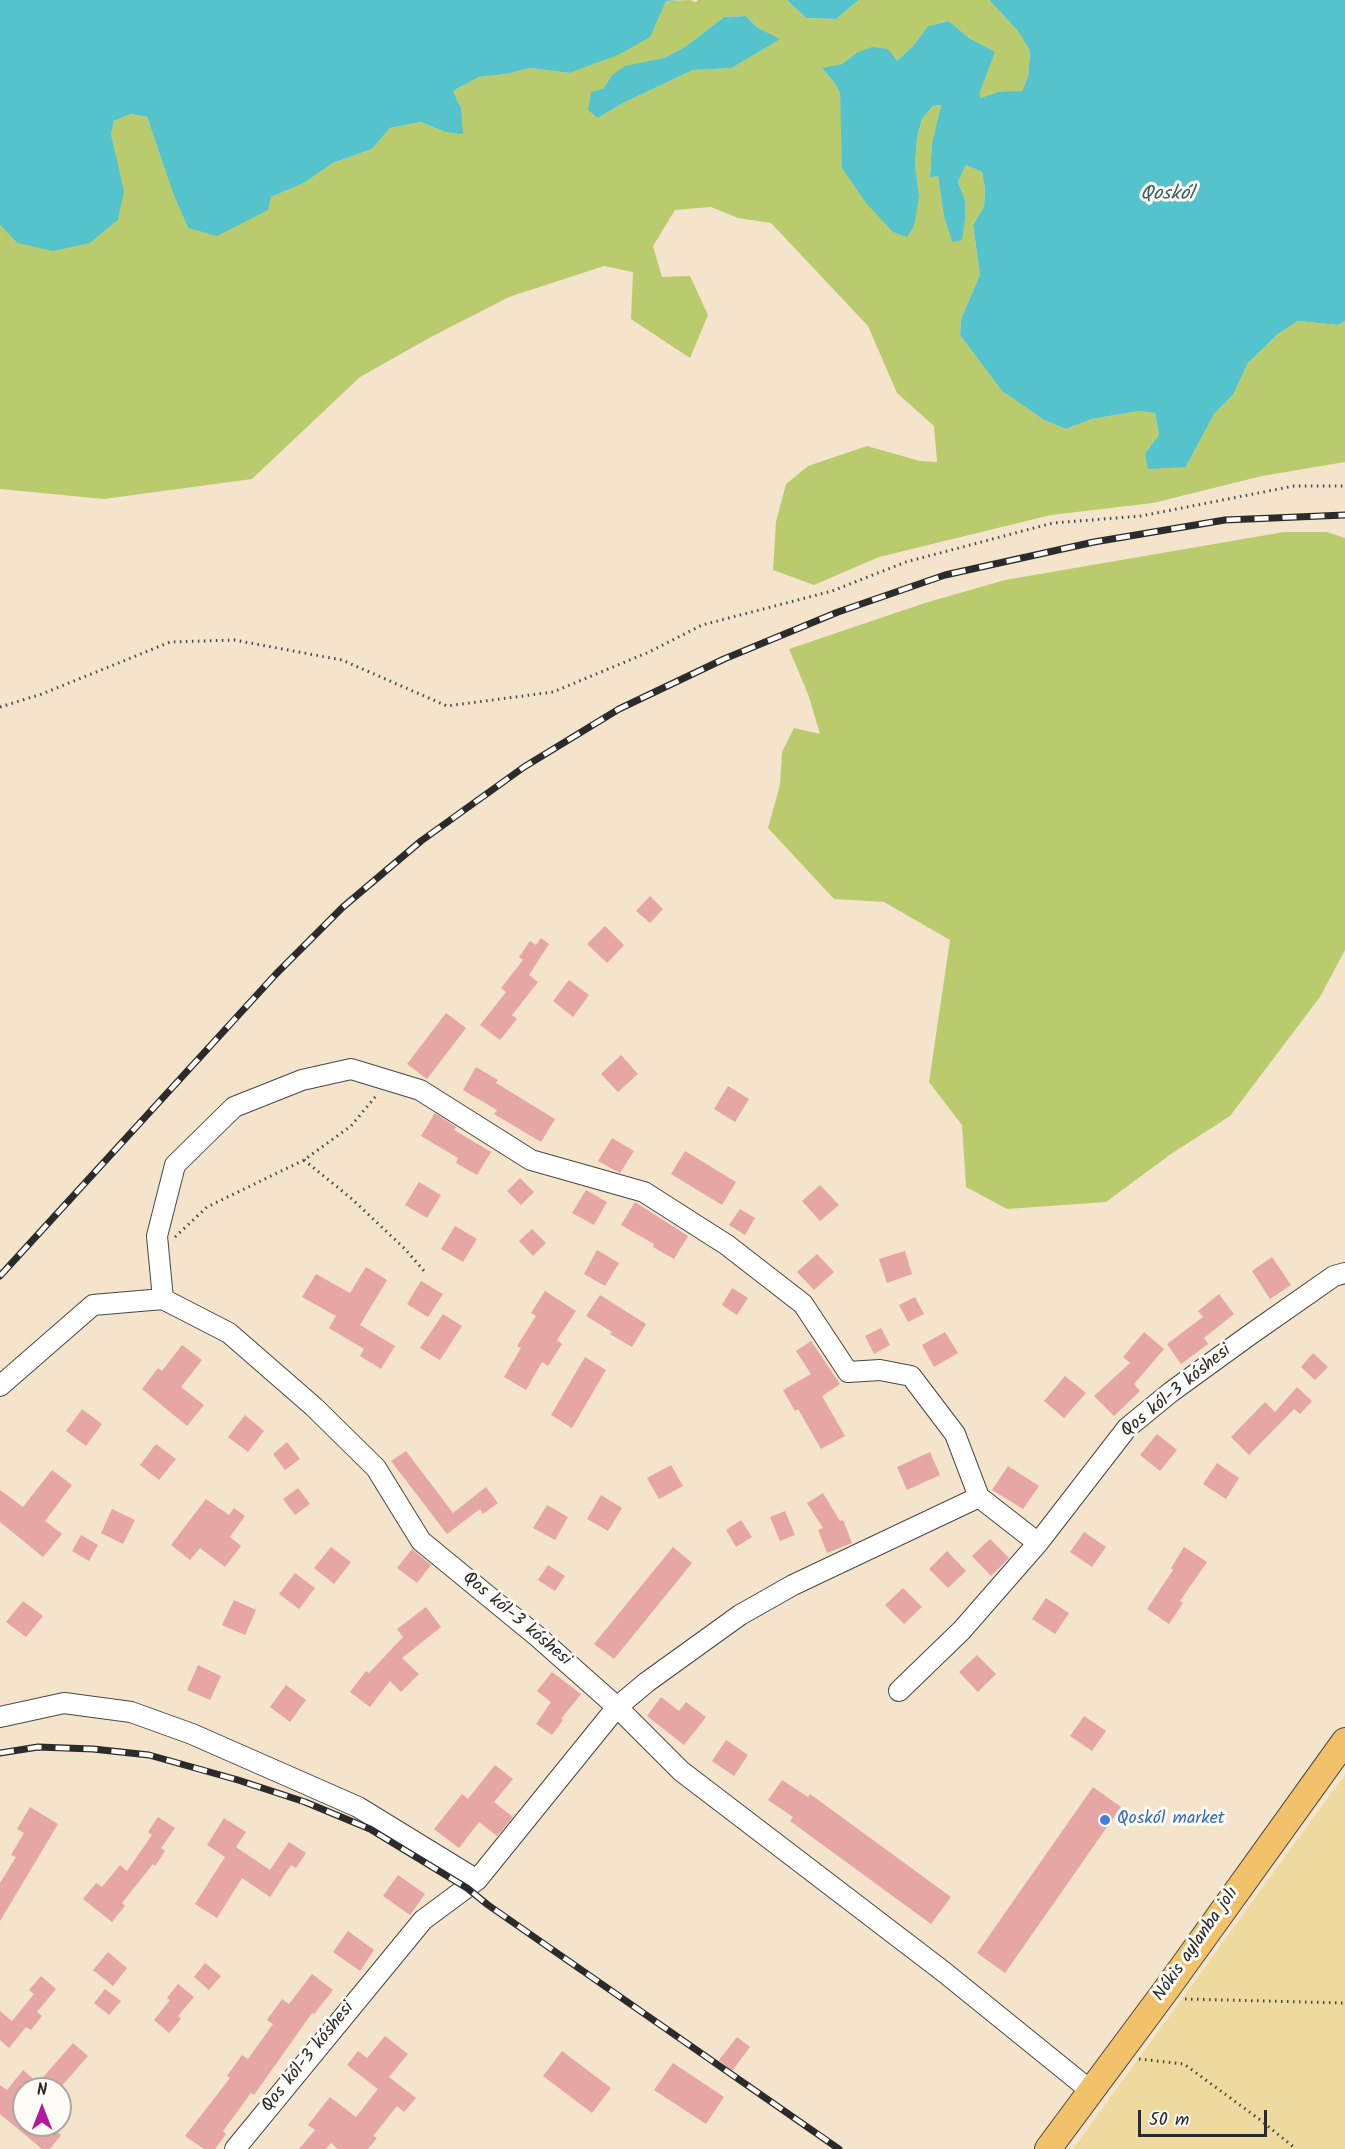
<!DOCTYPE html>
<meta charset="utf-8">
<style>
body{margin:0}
#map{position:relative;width:1345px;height:2149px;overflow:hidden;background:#f5e4cc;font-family:Kalam,sans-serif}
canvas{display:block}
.north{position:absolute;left:12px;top:2077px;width:60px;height:60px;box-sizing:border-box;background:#fdfcf7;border:2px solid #a9a8a5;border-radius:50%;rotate:0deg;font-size:16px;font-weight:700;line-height:24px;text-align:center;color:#2b2b2b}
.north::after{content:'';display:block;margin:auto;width:21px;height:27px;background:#b5179e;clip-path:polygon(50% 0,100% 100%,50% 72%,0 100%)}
.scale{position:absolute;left:1138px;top:2110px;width:129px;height:27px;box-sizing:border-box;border:3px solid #2b2b2b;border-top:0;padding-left:8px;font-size:18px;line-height:21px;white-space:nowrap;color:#2b2b2b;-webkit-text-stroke:4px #fdfcf7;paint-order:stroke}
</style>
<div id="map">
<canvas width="1345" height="2149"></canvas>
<div class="north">N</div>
<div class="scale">50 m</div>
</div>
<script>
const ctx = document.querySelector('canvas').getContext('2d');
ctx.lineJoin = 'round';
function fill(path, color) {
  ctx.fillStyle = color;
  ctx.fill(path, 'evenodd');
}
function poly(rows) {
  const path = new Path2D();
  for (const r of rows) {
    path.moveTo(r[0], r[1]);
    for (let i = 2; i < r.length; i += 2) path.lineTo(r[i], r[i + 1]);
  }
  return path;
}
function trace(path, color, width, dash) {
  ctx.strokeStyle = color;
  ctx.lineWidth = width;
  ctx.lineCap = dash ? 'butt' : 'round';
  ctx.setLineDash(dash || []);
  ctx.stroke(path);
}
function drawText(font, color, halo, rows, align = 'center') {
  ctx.font = font + ' Kalam,sans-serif';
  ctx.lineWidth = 6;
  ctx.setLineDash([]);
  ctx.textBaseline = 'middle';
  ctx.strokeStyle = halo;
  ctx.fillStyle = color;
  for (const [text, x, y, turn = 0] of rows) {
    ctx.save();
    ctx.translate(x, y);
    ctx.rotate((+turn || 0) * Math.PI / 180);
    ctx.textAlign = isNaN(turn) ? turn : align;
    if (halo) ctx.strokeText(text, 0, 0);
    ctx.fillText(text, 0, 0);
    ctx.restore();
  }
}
fill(poly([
 [690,0,696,2,698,0,787,0,806,18,836,19,859,0,989,0,1018,31,1030,51,1028,77,1022,92,998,92,980,98,980,92,994,52,969,38,949,21,928,26,913,46,897,61,856,53,842,64,823,69,834,82,840,93,841,114,919,196,915,164,917,138,922,119,933,106,941,105,932,143,930,176,938,176,944,217,952,242,965,200,958,182,966,165,982,172,985,189,984,207,973,225,980,275,961,319,960,335,1002,391,1044,420,1066,429,1092,419,1139,411,1155,413,1159,435,1145,453,1186,467,1214,414,1233,395,1248,363,1278,334,1298,321,1338,325,1345,321,1345,462,1262,476,1153,503,1051,515,879,557,814,585,773,570,776,522,786,484,808,466,867,446,920,461,937,462,934,426,897,393,868,326,771,223,738,218,711,207,675,210,653,246,662,277,690,276,708,315,690,358,631,319,633,272,604,266,509,297,431,337,360,377,252,479,104,499,0,489,0,225,17,243,90,243,118,220,123,191,111,134,114,121,131,114,147,117,174,196,188,228,271,197,304,183,333,163,372,149,390,128,421,122,445,132,461,108,453,91,479,77,506,74,530,68,569,73,657,18,666,1],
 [746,16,758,28,779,39,732,68,693,70,623,103,598,118,603,89,612,75,664,58,685,47,724,17],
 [1284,532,1327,532,1345,538,1345,950,1320,997,1230,1116,1171,1154,1106,1202,1007,1209,966,1187,962,1125,929,1082,950,940,884,902,834,899,768,828,780,785,782,752,794,728,820,734,808,694,789,649,925,603,1005,580]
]), '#bacb6e');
fill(poly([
 [1345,1774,1345,2149,1073,2149]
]), '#eeda9e');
fill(poly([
 [0,0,679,0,666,1,650,37,618,55,569,73,530,68,506,74,479,77,453,91,461,108,463,134,445,132,421,122,390,128,372,149,333,163,304,183,271,197,268,210,217,236,188,228,174,196,147,117,131,114,114,121,111,134,124,191,118,220,90,243,53,251,17,243,0,225],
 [787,0,859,0,836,19,806,18],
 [989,0,1345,0,1345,321,1338,325,1298,321,1278,334,1248,363,1233,395,1214,414,1186,467,1148,469,1145,453,1159,435,1155,413,1139,411,1092,419,1066,429,1044,420,1002,391,960,335,961,319,980,275,973,225,984,207,985,189,982,172,966,165,958,182,965,200,965,219,962,240,952,242,944,217,938,176,930,177,932,143,941,105,933,106,922,119,917,138,915,164,919,196,914,226,907,237,893,232,866,203,842,168,840,93,834,82,822,68,842,64,856,53,872,47,888,49,897,61,913,46,928,26,949,21,969,38,995,52,980,92,980,98,998,92,1022,91,1028,77,1030,51,1018,31],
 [746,16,758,28,780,39,732,68,693,70,623,103,598,118,588,110,591,92,603,89,612,75,625,66,664,58,685,47,724,17]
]), '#55c3cc');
fill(poly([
 [650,896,663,909,650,923,636,911],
 [605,926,624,945,607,963,587,944],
 [541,938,549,944,529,975,538,982,512,1015,517,1019,500,1040,480,1025,506,992,501,988,523,960,519,957,530,941,536,945],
 [569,980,589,995,573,1017,553,1001],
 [446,1013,466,1028,427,1079,407,1064],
 [621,1055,638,1074,618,1092,601,1074],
 [476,1067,498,1080,496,1083,555,1119,541,1142,494,1114,497,1110,463,1090],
 [728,1086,749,1099,735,1122,714,1109],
 [435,1113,456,1127,454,1130,491,1152,477,1175,456,1163,458,1158,421,1136],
 [612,1138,634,1151,620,1173,598,1161],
 [685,1151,736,1182,722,1205,671,1174],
 [520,1178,534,1192,521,1205,507,1191],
 [419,1182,441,1195,427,1218,405,1205],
 [820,1185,839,1205,820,1221,802,1201],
 [586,1190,607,1202,594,1225,572,1213],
 [635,1202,688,1236,674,1259,653,1247,654,1244,621,1225],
 [740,1209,755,1218,745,1235,729,1225],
 [455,1226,477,1239,463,1262,441,1249],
 [532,1229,546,1243,533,1256,519,1241],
 [597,1250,619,1263,605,1286,584,1274],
 [905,1251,912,1274,887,1283,879,1259],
 [817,1254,834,1272,814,1290,797,1272],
 [1272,1257,1291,1285,1270,1299,1252,1271],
 [366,1267,387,1280,360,1325,395,1346,381,1369,360,1356,364,1349,329,1328,336,1316,302,1297,316,1274,350,1293],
 [421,1281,443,1294,428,1317,407,1304],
 [732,1288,748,1298,737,1315,722,1305],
 [545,1291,576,1311,557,1340,562,1344,548,1366,542,1362,526,1390,504,1377,521,1348,517,1346,536,1316,531,1313],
 [1219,1294,1234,1314,1204,1338,1208,1344,1181,1364,1167,1344,1203,1317,1198,1311],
 [600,1295,646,1324,632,1347,610,1334,612,1332,586,1316],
 [915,1297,924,1314,908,1322,899,1305],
 [443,1314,462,1326,440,1360,420,1348],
 [881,1328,890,1345,874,1354,865,1336],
 [945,1332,958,1353,934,1367,922,1345],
 [1144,1332,1164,1349,1134,1384,1140,1391,1114,1416,1094,1396,1130,1363,1123,1357],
 [811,1341,840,1384,822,1396,845,1436,821,1449,798,1409,795,1411,783,1390,811,1374,796,1351],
 [182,1345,202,1360,181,1387,204,1405,187,1426,142,1389,158,1368,162,1371],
 [1313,1353,1328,1367,1315,1380,1301,1367],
 [585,1357,606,1370,572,1428,551,1415],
 [1065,1376,1086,1393,1064,1418,1044,1401],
 [1297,1387,1312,1401,1300,1414,1294,1409,1249,1455,1231,1437,1265,1402,1275,1412],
 [82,1409,102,1424,86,1446,66,1431],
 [245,1415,264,1431,248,1452,228,1437],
 [1157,1434,1177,1450,1160,1471,1140,1455],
 [287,1442,300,1459,285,1470,273,1454],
 [156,1444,176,1459,159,1480,140,1465],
 [406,1451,453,1513,486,1487,498,1503,483,1514,480,1509,447,1534,391,1461],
 [930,1452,940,1475,907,1490,897,1467],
 [1217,1463,1239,1478,1226,1499,1203,1484],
 [671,1465,683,1486,659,1499,647,1478],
 [1008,1466,1039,1486,1023,1509,992,1490],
 [52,1470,72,1485,45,1521,62,1534,43,1557,0,1522,0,1490,23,1507],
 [298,1488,310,1504,295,1515,283,1499],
 [823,1493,840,1521,843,1520,852,1543,827,1553,818,1530,823,1528,807,1503],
 [601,1495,622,1508,608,1531,587,1519],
 [206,1499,229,1515,234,1508,245,1516,230,1537,241,1546,225,1567,200,1548,190,1560,171,1545],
 [547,1505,568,1517,555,1540,533,1528],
 [112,1509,135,1520,123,1544,101,1533],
 [785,1511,795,1535,780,1541,770,1517],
 [741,1520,752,1537,736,1547,726,1530],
 [1084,1532,1106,1547,1092,1567,1070,1552],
 [81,1535,98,1545,89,1561,72,1551],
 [990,1539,1009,1558,991,1576,972,1556],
 [331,1547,351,1562,334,1584,314,1568],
 [673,1547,692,1563,614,1659,594,1644],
 [1184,1547,1207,1562,1180,1601,1183,1603,1169,1624,1147,1609,1173,1570,1171,1568],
 [412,1549,431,1565,417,1583,397,1568],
 [947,1551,966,1571,948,1588,929,1569],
 [548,1565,565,1576,555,1591,538,1580],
 [295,1573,315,1588,299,1609,279,1594],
 [903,1588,922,1607,904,1624,885,1605],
 [1046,1598,1069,1613,1055,1634,1032,1619],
 [234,1600,256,1610,245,1635,222,1625],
 [23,1601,43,1616,26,1637,6,1622],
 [426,1607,441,1627,402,1658,419,1674,401,1692,390,1681,370,1707,350,1692,366,1671,369,1673,403,1637,397,1629],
 [977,1655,996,1674,978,1692,959,1672],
 [198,1665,221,1676,210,1700,187,1690],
 [552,1672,581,1694,561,1719,563,1720,552,1735,536,1724,551,1702,537,1691],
 [286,1685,306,1700,290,1722,270,1707],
 [661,1697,679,1711,686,1702,706,1717,684,1745,647,1716],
 [1084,1716,1106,1731,1092,1751,1070,1736],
 [726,1740,748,1755,734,1776,712,1761],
 [495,1765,513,1779,494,1802,513,1817,497,1836,479,1822,459,1848,434,1829,462,1794,468,1799],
 [782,1780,808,1797,810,1794,951,1897,931,1924,790,1821,793,1817,768,1800],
 [1093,1787,1121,1807,1005,1973,977,1953],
 [30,1807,58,1824,0,1921,0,1883,16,1857,11,1855,24,1833,17,1829],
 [158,1817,175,1828,161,1848,165,1851,155,1866,153,1864,122,1903,125,1906,112,1922,83,1899,96,1883,102,1887,120,1865,127,1871,152,1835,148,1832],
 [224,1818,246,1832,236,1847,270,1870,289,1842,306,1853,296,1868,291,1865,270,1897,242,1878,217,1918,195,1904,225,1857,207,1845],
 [398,1875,425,1894,410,1915,383,1896],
 [348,1931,374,1950,360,1971,333,1952],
 [108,1952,127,1968,113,1986,93,1970],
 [205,1963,221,1976,209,1990,194,1977],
 [312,1974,333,1990,314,2014,312,2013,254,2095,251,2093,223,2131,226,2134,215,2149,204,2149,185,2136,230,2078,227,2076,242,2055,248,2059,273,2024,267,2020,282,1999,289,2004],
 [41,1976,56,1989,37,2012,42,2016,31,2030,26,2027,9,2048,0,2040,0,2011,12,2021,34,1994,29,1990],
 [178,1984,194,1997,178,2016,181,2019,169,2033,154,2020,170,2000,167,1998],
 [105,1989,121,2001,109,2015,94,2003],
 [385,2036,408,2054,389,2077,416,2098,404,2112,397,2106,373,2136,377,2138,368,2149,338,2149,331,2143,326,2149,299,2149,315,2130,308,2125,330,2097,356,2117,378,2089,347,2065,358,2051,367,2058],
 [737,2037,750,2047,732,2071,719,2060],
 [73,2043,88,2056,59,2089,24,2089,24,2125,48,2125,61,2135,50,2149,42,2149,0,2114,0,2085,7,2090,23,2070,38,2083],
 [562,2051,611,2088,592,2113,543,2076],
 [673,2063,724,2097,706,2124,654,2090]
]), '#e5a6a4');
const minor = poly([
 [163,1299,157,1236,175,1165,234,1107,302,1080,351,1069,420,1090,531,1160,644,1192,727,1245,803,1304,848,1372,880,1370,911,1376,955,1434,979,1497,1038,1543],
 [0,1386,93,1305,163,1299,229,1333,314,1407,376,1468,421,1541,538,1637,617,1707,647,1682,740,1615,793,1585,979,1497],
 [899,1691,962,1630,1038,1543,1127,1428,1171,1392,1251,1334,1334,1276,1345,1273],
 [0,1717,64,1703,131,1712,192,1734,358,1807,477,1880],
 [235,2149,423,1920,477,1880,617,1707,681,1771,944,1972,1091,2091]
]);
const major = poly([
 [1048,2149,1166,1990,1345,1741]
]);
trace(minor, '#494743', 22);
trace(major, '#494743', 28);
trace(poly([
 [0,707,42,694,170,642,234,640,342,660,447,706,553,692,649,652,702,625,832,591,906,562,1053,523,1141,516,1294,486,1345,486],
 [304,1160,352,1199,405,1249,425,1272],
 [175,1237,207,1207,304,1160,351,1126,376,1096],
 [1185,1999,1345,2003],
 [1139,2059,1184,2064,1259,2119,1296,2149]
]), '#494743', 3, [1.5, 4.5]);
trace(minor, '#fff', 20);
trace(major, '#f2c26a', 26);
const rail = poly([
 [0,1276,276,974,343,907,421,841,524,767,619,709,724,659,838,612,945,575,1094,542,1225,520,1345,515],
 [0,1753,38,1747,93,1749,149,1755,238,1780,305,1802,370,1829,467,1888,488,1905,839,2149]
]);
trace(rail, '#2b2b2b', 7);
trace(rail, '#fdfcf7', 4.5, [14]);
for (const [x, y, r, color] of [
 [1105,1820,6,"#3f7fe0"]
]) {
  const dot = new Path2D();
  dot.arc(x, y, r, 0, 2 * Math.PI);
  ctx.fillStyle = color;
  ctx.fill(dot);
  trace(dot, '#fdfcf7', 2);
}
drawText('18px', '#2b2b2b', '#fdfcf7', [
 ["Qos kól-3 kóshesi",1177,1392,-39],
 ["Qos kól-3 kóshesi",516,1620,40],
 ["Nókis aylanba jolı",1197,1945,-55],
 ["Qos kól-3 kóshesi",309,2058,-51]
]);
drawText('18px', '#366cbe', '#fdfcf7', [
 ["Qoskól market",1117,1820]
], 'left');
drawText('italic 20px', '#3a6063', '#fdfcf7', [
 ["Qoskól",1167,196]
]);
</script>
